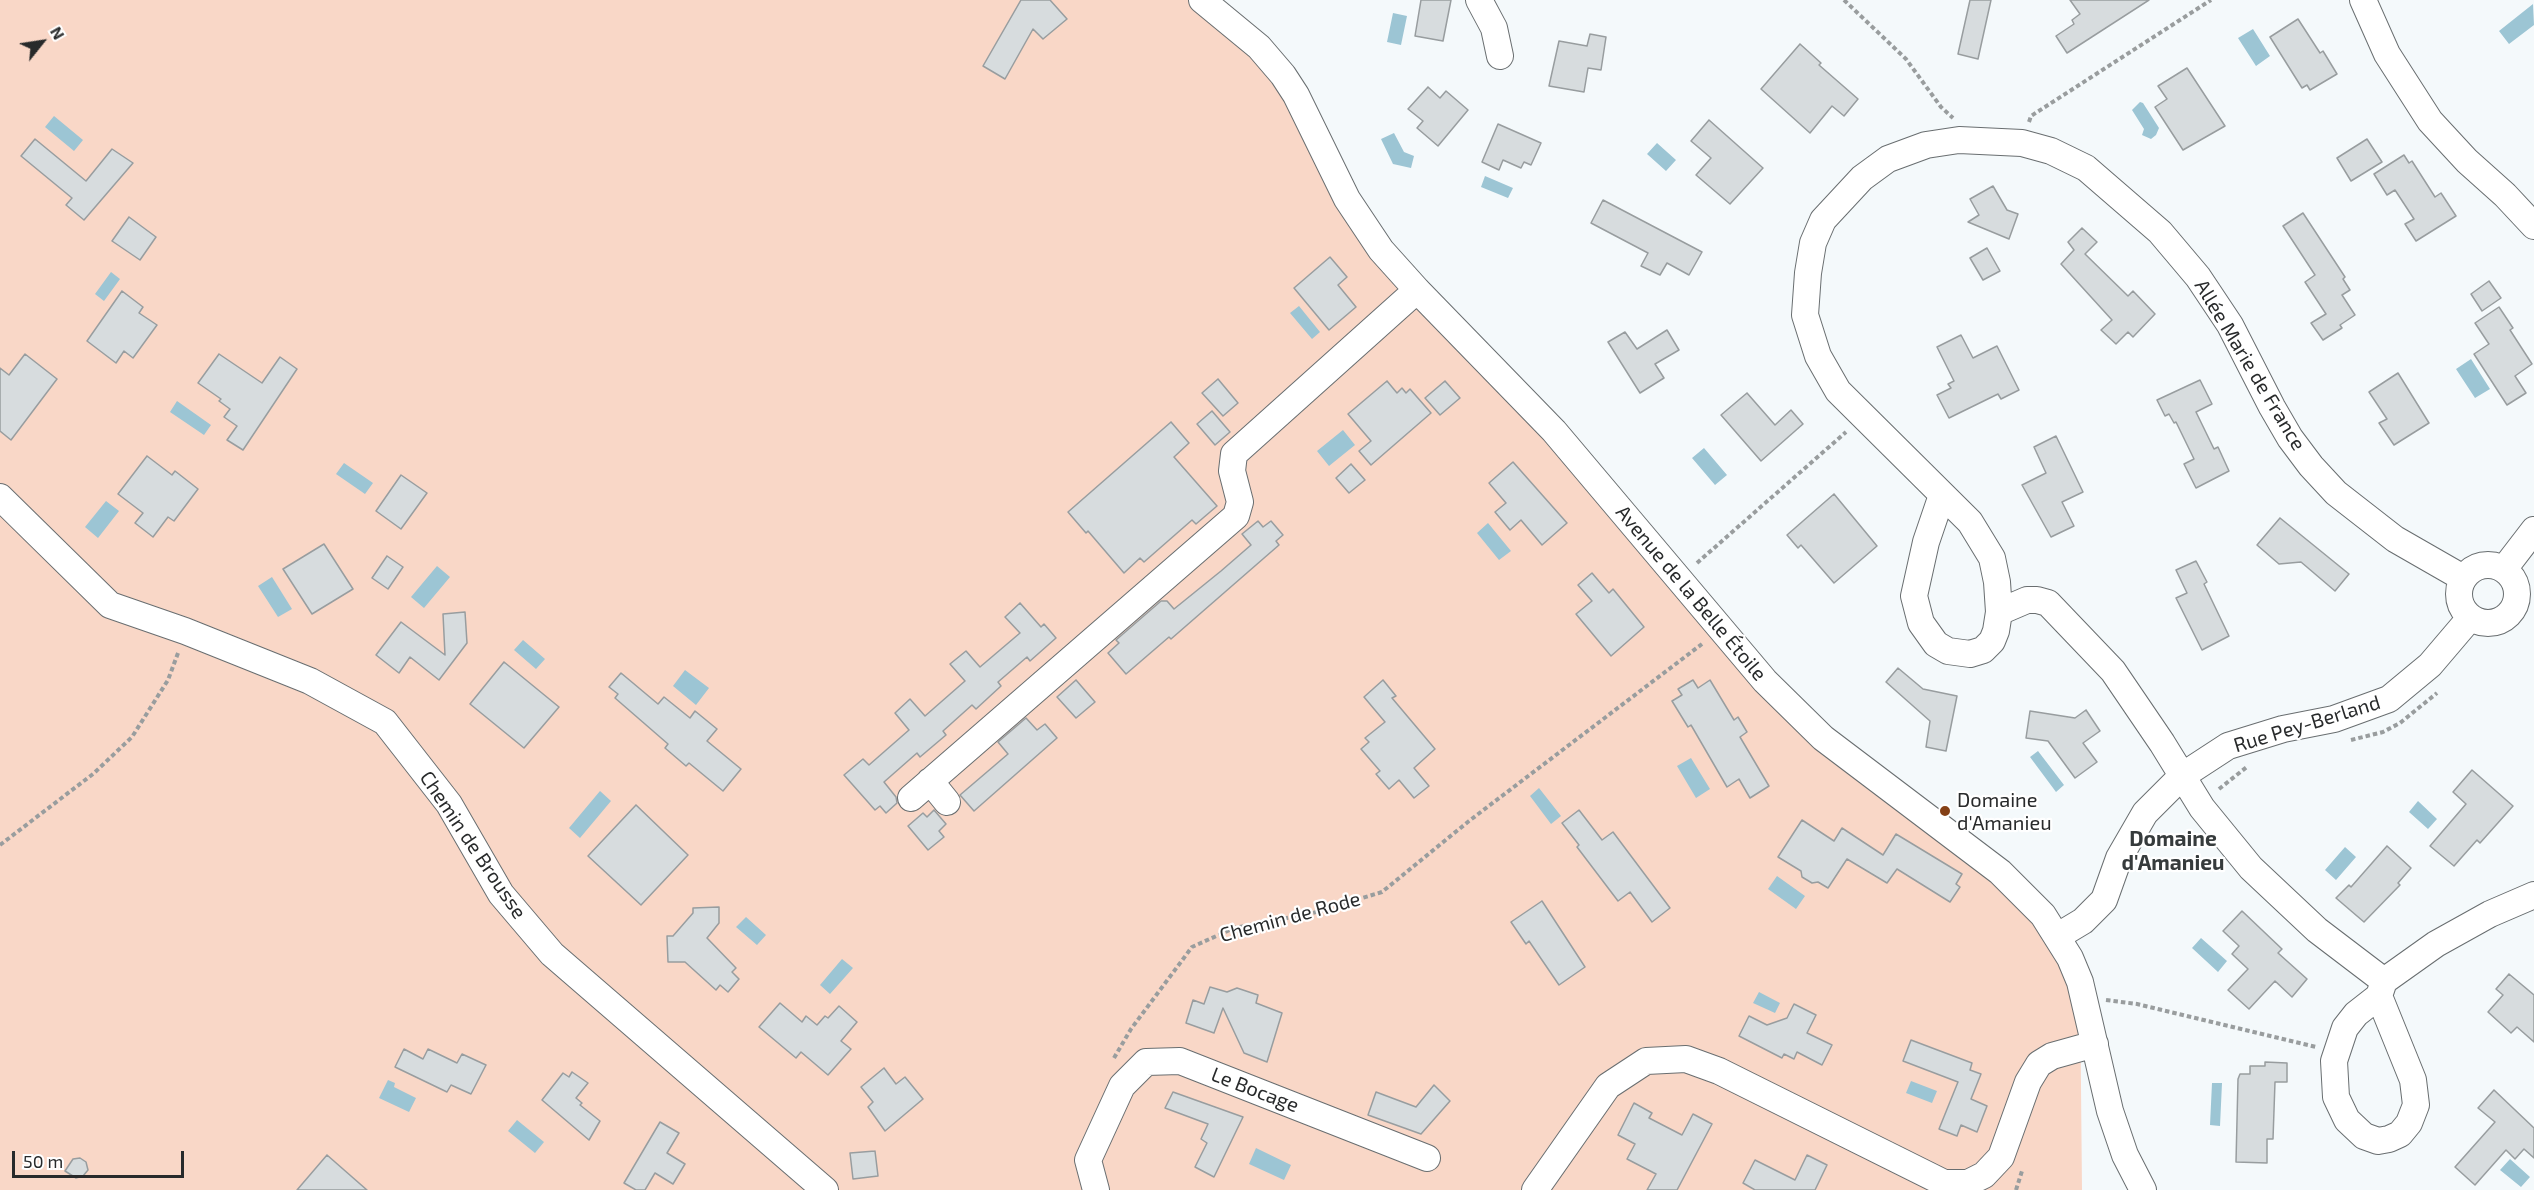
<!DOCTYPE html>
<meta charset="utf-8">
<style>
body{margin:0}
#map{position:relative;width:2534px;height:1190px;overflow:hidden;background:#f4f9fb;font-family:"Exo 2",sans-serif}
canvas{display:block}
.north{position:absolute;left:12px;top:12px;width:60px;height:60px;-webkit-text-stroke:4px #fff;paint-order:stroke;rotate:60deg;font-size:16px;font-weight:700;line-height:24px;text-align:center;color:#282a2b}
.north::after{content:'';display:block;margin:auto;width:21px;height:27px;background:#282a2b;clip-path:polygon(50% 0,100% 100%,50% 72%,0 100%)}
.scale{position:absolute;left:12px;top:1151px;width:172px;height:27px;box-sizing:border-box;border:3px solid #282a2b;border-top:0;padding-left:8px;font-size:18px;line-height:21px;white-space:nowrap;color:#282a2b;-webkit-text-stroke:4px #fff;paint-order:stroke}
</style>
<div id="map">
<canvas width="2534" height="1190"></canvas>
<div class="north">N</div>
<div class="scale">50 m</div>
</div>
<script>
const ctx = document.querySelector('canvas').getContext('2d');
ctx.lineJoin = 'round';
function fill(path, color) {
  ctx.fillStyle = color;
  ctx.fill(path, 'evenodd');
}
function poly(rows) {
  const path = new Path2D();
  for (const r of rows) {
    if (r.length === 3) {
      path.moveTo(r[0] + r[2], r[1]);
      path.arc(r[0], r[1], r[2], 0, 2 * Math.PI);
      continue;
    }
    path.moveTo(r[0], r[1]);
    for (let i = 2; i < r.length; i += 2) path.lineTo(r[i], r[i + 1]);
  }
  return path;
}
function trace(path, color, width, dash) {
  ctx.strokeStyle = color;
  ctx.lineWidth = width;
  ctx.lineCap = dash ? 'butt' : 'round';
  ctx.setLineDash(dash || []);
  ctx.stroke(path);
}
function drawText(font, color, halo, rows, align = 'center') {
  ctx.font = font + ' "Exo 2",sans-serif';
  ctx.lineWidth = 4.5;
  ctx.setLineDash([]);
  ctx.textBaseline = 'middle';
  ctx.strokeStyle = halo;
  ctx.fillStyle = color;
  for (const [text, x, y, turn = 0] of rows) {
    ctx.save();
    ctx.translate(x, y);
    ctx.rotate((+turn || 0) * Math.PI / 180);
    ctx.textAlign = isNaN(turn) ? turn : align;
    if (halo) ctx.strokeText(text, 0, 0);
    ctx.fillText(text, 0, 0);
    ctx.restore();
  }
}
fill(poly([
 [0,0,1202,0,1246,35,1347,199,1765,681,2000,872,2080,982,2082,1190,0,1190]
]), '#f9d7c7');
fill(poly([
 [2533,4,2534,25,2509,44,2499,31],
 [1393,13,1407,16,1401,45,1387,42],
 [2253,29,2270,56,2256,66,2238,38],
 [2140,102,2143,103,2159,128,2156,135,2151,139,2142,135,2144,129,2132,110],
 [54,116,83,140,74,151,45,127],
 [1394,133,1404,152,1414,156,1411,168,1393,164,1381,139],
 [1657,143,1676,160,1666,171,1647,154],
 [1485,176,1513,188,1508,198,1481,187],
 [111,272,120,279,104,301,95,294],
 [1299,306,1320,332,1312,339,1290,313],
 [2471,359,2490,389,2475,398,2456,369],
 [177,401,211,425,204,435,170,412],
 [1343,430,1355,445,1329,466,1317,451],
 [1704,448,1727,475,1715,485,1692,458],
 [344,463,373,483,365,494,336,474],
 [106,501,119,511,98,538,85,527],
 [1488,523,1511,551,1499,560,1477,533],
 [437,566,450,577,424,608,411,597],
 [272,577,292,609,278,617,258,586],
 [523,640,545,659,536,669,514,650],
 [685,670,709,688,696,705,673,686],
 [2038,751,2064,785,2056,792,2030,757],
 [1691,758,1710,789,1696,798,1677,766],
 [1539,788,1561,816,1551,824,1530,796],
 [600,791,611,801,580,838,569,828],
 [2418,801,2437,819,2428,829,2409,812],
 [2345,847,2356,857,2336,880,2325,870],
 [1777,876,1805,896,1796,909,1768,889],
 [746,917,766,935,757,945,736,927],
 [2201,938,2227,961,2218,972,2192,948],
 [842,959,853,968,830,994,820,985],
 [1759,992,1780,1003,1775,1013,1753,1003],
 [388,1080,395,1083,394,1087,416,1098,409,1112,379,1098],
 [1911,1081,1937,1091,1932,1103,1906,1093],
 [2212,1083,2222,1083,2220,1126,2210,1125],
 [517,1120,544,1142,535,1153,508,1131],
 [1256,1148,1291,1165,1284,1180,1249,1164],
 [2510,1159,2530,1177,2521,1187,2500,1170]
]), '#9cc5d4');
const building = poly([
 [1021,0,1050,0,1067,19,1043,39,1033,29,1005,79,983,66,1021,0],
 [1421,0,1451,0,1443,41,1415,36,1421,0],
 [1970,0,1991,0,1978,59,1958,54,1970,0],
 [2070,0,2149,0,2067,53,2056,36,2074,24,2072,20,2080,14,2070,0],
 [2298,19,2320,53,2323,51,2337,74,2310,90,2307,85,2302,88,2270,37,2298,19],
 [1590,34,1606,37,1601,70,1588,68,1584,92,1549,86,1559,41,1587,46,1590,34],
 [1800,44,1821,63,1819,65,1858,99,1844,116,1832,106,1810,133,1761,89,1800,44],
 [2187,68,2225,126,2183,150,2155,107,2167,99,2158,86,2187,68],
 [1428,87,1440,98,1446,91,1468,110,1438,146,1417,128,1423,121,1408,109,1428,87],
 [1709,120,1763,168,1730,204,1696,175,1711,158,1691,141,1709,120],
 [1498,124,1541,143,1531,165,1524,162,1521,168,1503,160,1499,170,1482,162,1498,124],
 [35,139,86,181,112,149,133,163,84,220,66,205,72,198,21,156,35,139],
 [2367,139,2382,162,2351,181,2337,158,2367,139],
 [2404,155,2409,163,2412,161,2435,197,2441,193,2456,216,2416,241,2405,224,2414,219,2395,190,2387,195,2374,174,2404,155],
 [1993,186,2007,210,2018,214,2009,239,1968,222,1979,215,1970,199,1993,186],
 [1603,200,1702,252,1689,275,1667,263,1660,275,1641,266,1648,253,1591,223,1603,200],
 [2303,213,2345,277,2343,279,2350,290,2342,295,2355,315,2340,325,2342,328,2323,340,2311,323,2326,314,2305,282,2315,275,2283,226,2303,213],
 [129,217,156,237,140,260,112,241,129,217],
 [2082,228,2097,242,2085,254,2128,296,2133,291,2155,314,2133,337,2128,332,2116,344,2101,330,2112,320,2061,264,2074,250,2068,242,2082,228],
 [1987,248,2000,271,1983,280,1970,258,1987,248],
 [1330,257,1347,277,1338,285,1356,307,1329,330,1294,288,1330,257],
 [2489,281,2501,298,2482,311,2471,294,2489,281],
 [122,291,143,307,139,313,157,325,133,358,124,351,116,363,87,341,122,291],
 [2499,307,2513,328,2510,330,2532,364,2515,376,2526,393,2507,405,2474,354,2489,344,2475,323,2499,307],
 [1667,330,1679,350,1655,364,1664,378,1640,393,1608,342,1625,332,1637,349,1667,330],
 [1961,335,1973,358,1997,346,2019,390,2001,399,1998,394,1949,418,1937,395,1951,388,1948,384,1954,381,1937,347,1961,335],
 [25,354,57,379,11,440,0,431,0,368,9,375,25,354],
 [219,354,262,383,280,357,297,369,243,450,227,440,237,426,224,417,230,409,219,401,221,399,198,383,219,354],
 [2398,373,2429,423,2394,445,2379,423,2387,419,2369,392,2398,373],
 [1218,379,1238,403,1223,416,1202,393,1218,379],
 [2200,380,2212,404,2196,412,2214,449,2218,447,2229,471,2196,488,2184,464,2194,459,2176,422,2174,423,2169,414,2165,416,2157,400,2200,380],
 [1387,381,1397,393,1402,388,1406,393,1410,389,1431,413,1371,465,1359,451,1371,441,1348,414,1387,381],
 [1445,381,1460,398,1440,415,1425,398,1445,381],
 [1747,393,1775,425,1791,410,1803,424,1761,461,1721,415,1747,393],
 [1212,411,1230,432,1215,445,1197,424,1212,411],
 [1171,422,1189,443,1174,457,1217,506,1196,524,1192,520,1144,562,1140,558,1124,573,1088,531,1086,533,1068,512,1171,422],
 [2056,436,2083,492,2062,502,2074,526,2051,537,2022,485,2046,473,2034,447,2056,436],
 [147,456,172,475,175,471,198,489,174,521,168,517,153,537,135,523,143,513,118,494,147,456],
 [1513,462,1567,523,1542,545,1521,520,1510,530,1495,512,1506,503,1489,483,1513,462],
 [1351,464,1365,480,1349,493,1336,478,1351,464],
 [401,475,427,493,401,529,376,511,401,475],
 [1834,494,1877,546,1834,583,1801,545,1798,548,1787,535,1834,494],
 [2280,518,2349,574,2335,591,2301,562,2279,564,2257,545,2280,518],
 [1258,521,1263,527,1271,521,1283,535,1276,541,1279,545,1171,639,1169,637,1126,674,1108,653,1119,643,1116,640,1161,601,1167,601,1174,609,1221,571,1251,545,1242,534,1258,521],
 [324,544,353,589,312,614,283,569,324,544],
 [387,556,403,567,388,589,372,578,387,556],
 [2196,561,2207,582,2204,584,2229,636,2202,650,2176,598,2187,593,2176,570,2196,561],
 [1592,573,1609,593,1613,589,1644,627,1611,656,1576,614,1592,601,1578,585,1592,573],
 [1020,603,1041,627,1044,624,1056,638,1030,661,1027,657,998,682,1001,686,976,709,972,705,943,731,946,735,920,757,917,753,884,782,896,797,897,803,886,813,880,806,875,810,844,775,863,759,869,765,909,730,895,713,910,699,925,716,965,681,950,664,966,651,980,667,1020,633,1005,617,1020,603],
 [465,612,467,643,439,680,410,657,399,673,376,655,401,622,445,655,443,614,465,612],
 [504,662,559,707,524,748,470,704,504,662],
 [1898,668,1923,689,1957,696,1946,751,1926,747,1930,721,1886,682,1898,668],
 [621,673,658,704,664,697,690,718,695,711,717,729,707,741,741,769,723,791,689,763,686,766,665,748,668,744,615,698,618,694,609,687,621,673],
 [1076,680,1095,702,1076,718,1057,697,1076,680],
 [1383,680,1396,696,1392,698,1435,749,1414,768,1429,786,1414,798,1399,780,1389,789,1376,774,1380,771,1361,749,1369,742,1365,738,1385,722,1364,697,1383,680],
 [1693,680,1698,688,1710,680,1734,720,1738,717,1747,732,1740,737,1769,786,1750,798,1739,779,1727,787,1691,725,1688,727,1672,701,1682,695,1678,689,1693,680],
 [2086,710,2100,731,2083,743,2097,762,2075,778,2048,741,2026,738,2030,711,2075,718,2086,710],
 [1026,718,1037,730,1045,724,1057,738,974,811,960,795,1008,754,998,742,1026,718],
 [2472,770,2513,806,2480,843,2477,840,2454,866,2430,846,2466,804,2453,792,2472,770],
 [636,805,688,855,641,905,588,856,636,805],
 [934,810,946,824,939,831,944,837,928,850,908,826,923,813,927,817,934,810],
 [1579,810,1602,840,1613,832,1670,908,1652,922,1630,892,1618,901,1577,847,1579,845,1562,823,1579,810],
 [1802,820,1834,841,1842,828,1883,855,1896,834,1962,874,1956,884,1960,887,1950,902,1897,869,1887,883,1847,859,1828,888,1818,882,1812,883,1802,877,1801,871,1778,857,1802,820],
 [2387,846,2411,868,2398,883,2400,885,2364,922,2336,898,2349,885,2351,887,2387,846],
 [1542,901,1585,967,1559,985,1529,941,1526,944,1511,922,1542,901],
 [719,907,719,923,707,938,736,968,732,972,739,979,728,992,720,985,716,990,685,962,668,962,667,936,673,936,693,913,693,908,719,907],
 [2242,911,2282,949,2278,953,2307,979,2292,997,2275,981,2249,1009,2228,990,2248,969,2232,954,2239,946,2223,931,2242,911],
 [2509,974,2534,995,2534,1042,2517,1027,2511,1033,2488,1012,2503,995,2496,989,2509,974],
 [1210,987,1227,992,1237,988,1258,995,1256,1003,1282,1013,1267,1062,1244,1053,1223,1008,1214,1033,1186,1023,1193,1000,1204,1004,1210,987],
 [780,1003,802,1022,806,1016,817,1025,825,1016,828,1018,839,1006,857,1022,841,1041,851,1049,828,1075,801,1052,796,1058,759,1027,780,1003],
 [1794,1004,1816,1015,1807,1033,1832,1045,1822,1065,1797,1052,1794,1059,1784,1054,1782,1058,1739,1036,1749,1016,1767,1025,1787,1018,1794,1004],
 [1911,1040,1972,1063,1970,1070,1981,1074,1971,1099,1987,1106,1977,1132,1961,1125,1957,1136,1939,1129,1958,1082,1903,1061,1911,1040],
 [404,1049,423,1059,428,1049,457,1063,462,1054,486,1065,471,1094,451,1085,447,1092,395,1067,404,1049],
 [2265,1062,2287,1063,2287,1082,2275,1082,2273,1139,2267,1139,2267,1163,2236,1162,2238,1079,2240,1074,2250,1074,2250,1066,2265,1066,2265,1062],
 [884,1068,896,1084,905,1077,923,1099,885,1131,868,1107,873,1102,861,1087,884,1068],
 [572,1072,588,1083,576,1098,582,1103,580,1105,600,1121,589,1140,542,1100,563,1073,569,1077,572,1072],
 [1434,1085,1450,1101,1421,1134,1368,1115,1376,1092,1416,1107,1434,1085],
 [2494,1090,2534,1128,2534,1158,2524,1149,2515,1159,2506,1150,2475,1185,2455,1167,2495,1122,2478,1108,2494,1090],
 [1173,1092,1243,1117,1214,1177,1195,1167,1207,1143,1201,1139,1208,1124,1165,1108,1173,1092],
 [1634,1103,1652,1113,1649,1118,1682,1135,1693,1114,1712,1124,1677,1190,1647,1190,1656,1174,1627,1159,1635,1144,1618,1135,1634,1103],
 [660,1122,679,1133,667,1153,685,1164,673,1184,655,1173,645,1190,636,1190,624,1183,660,1122],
 [875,1151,878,1176,853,1179,850,1153,875,1151],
 [327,1155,367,1190,297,1190,327,1155],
 [1807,1155,1827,1165,1815,1190,1755,1190,1743,1183,1755,1160,1795,1180,1807,1155],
 [80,1158,86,1162,88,1170,83,1176,76,1178,65,1171,73,1159,80,1158]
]);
fill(building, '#d7dcde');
trace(building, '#989d9f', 1.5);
const minor = poly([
 [1202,0,1259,47,1283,75,1296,95,1347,199,1381,250,1417,290,1554,431,1765,681,1823,738,2000,872,2043,915,2070,958,2080,982,2110,1111,2125,1155,2143,1190],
 [1479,0,1494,28,1500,56],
 [2363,0,2387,54,2430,121,2467,161,2505,195,2534,226],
 [1942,495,1926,542,1914,596,1921,623,1936,644,1948,651,1970,654,1983,650,1992,641,1996,631,1999,612,1997,582,1992,558,1970,522,1838,391,1818,356,1805,315,1808,273,1813,243,1823,220,1862,178,1888,159,1926,145,1959,140,2022,143,2051,151,2086,168,2160,232,2198,277,2230,325,2272,407,2290,438,2311,466,2336,493,2395,539,2463,578],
 [0,497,110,605,185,631,310,681,385,722,449,804,501,894,552,954,825,1190],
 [2488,594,29],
 [2504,569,2534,530],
 [1999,612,2027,600,2037,600,2048,603,2113,671,2162,743,2202,808,2251,868,2317,930,2384,981],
 [930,781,947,802],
 [911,798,1236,516,1240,502,1232,471,1234,454,1417,290],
 [2058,936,2083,921,2104,900,2119,858,2145,813,2182,776,2228,746,2283,729,2334,719,2389,699,2430,665,2470,618],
 [2379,996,2413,1080,2416,1105,2409,1123,2400,1134,2389,1139,2378,1141,2364,1136,2347,1120,2336,1097,2334,1061,2345,1028,2356,1014,2379,996,2384,981,2436,944,2490,914,2534,895],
 [1096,1190,1088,1160,1122,1086,1146,1062,1180,1061,1427,1158],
 [1535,1190,1608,1086,1646,1061,1686,1059,1719,1071,1944,1183,1968,1183,1984,1175,2001,1157,2028,1082,2039,1064,2052,1056,2095,1044]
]);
trace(minor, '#696e70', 28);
trace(poly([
 [1844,0,1906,59,1941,107,1953,118],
 [2029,122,2031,116,2211,0],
 [1697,563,1846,432],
 [2351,740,2383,732,2400,723,2437,693],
 [2219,789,2248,766],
 [0,845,93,774,132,737,168,680,178,653],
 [2106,1000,2137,1004,2316,1047],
 [1114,1058,1131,1029,1192,947,1234,928,1313,913,1382,892,1469,821,1702,644],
 [2016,1190,2022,1171]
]), '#999d9e', 4, [4.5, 3]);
trace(minor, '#fff', 26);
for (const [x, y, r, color] of [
 [1945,811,6,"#844016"]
]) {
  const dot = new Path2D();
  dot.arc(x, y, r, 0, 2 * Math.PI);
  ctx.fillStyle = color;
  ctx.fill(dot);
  trace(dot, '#fff', 2);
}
drawText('20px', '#282a2b', '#fff', [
 ["Allée Marie de France",2250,365,59],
 ["Avenue de la Belle Étoile",1691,593,50],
 ["Rue Pey-Berland",2307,724,-17],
 ["Chemin de Brousse",473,845,56],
 ["Chemin de Rode",1290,917,-15],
 ["Le Bocage",1255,1090,21]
]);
drawText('20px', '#282a2b', '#fff', [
 ["Domaine",1957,800],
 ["d'Amanieu",1957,823]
], 'left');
drawText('bold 21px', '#363b3c', '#fff', [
 ["Domaine",2173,839],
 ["d'Amanieu",2173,863]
]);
</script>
